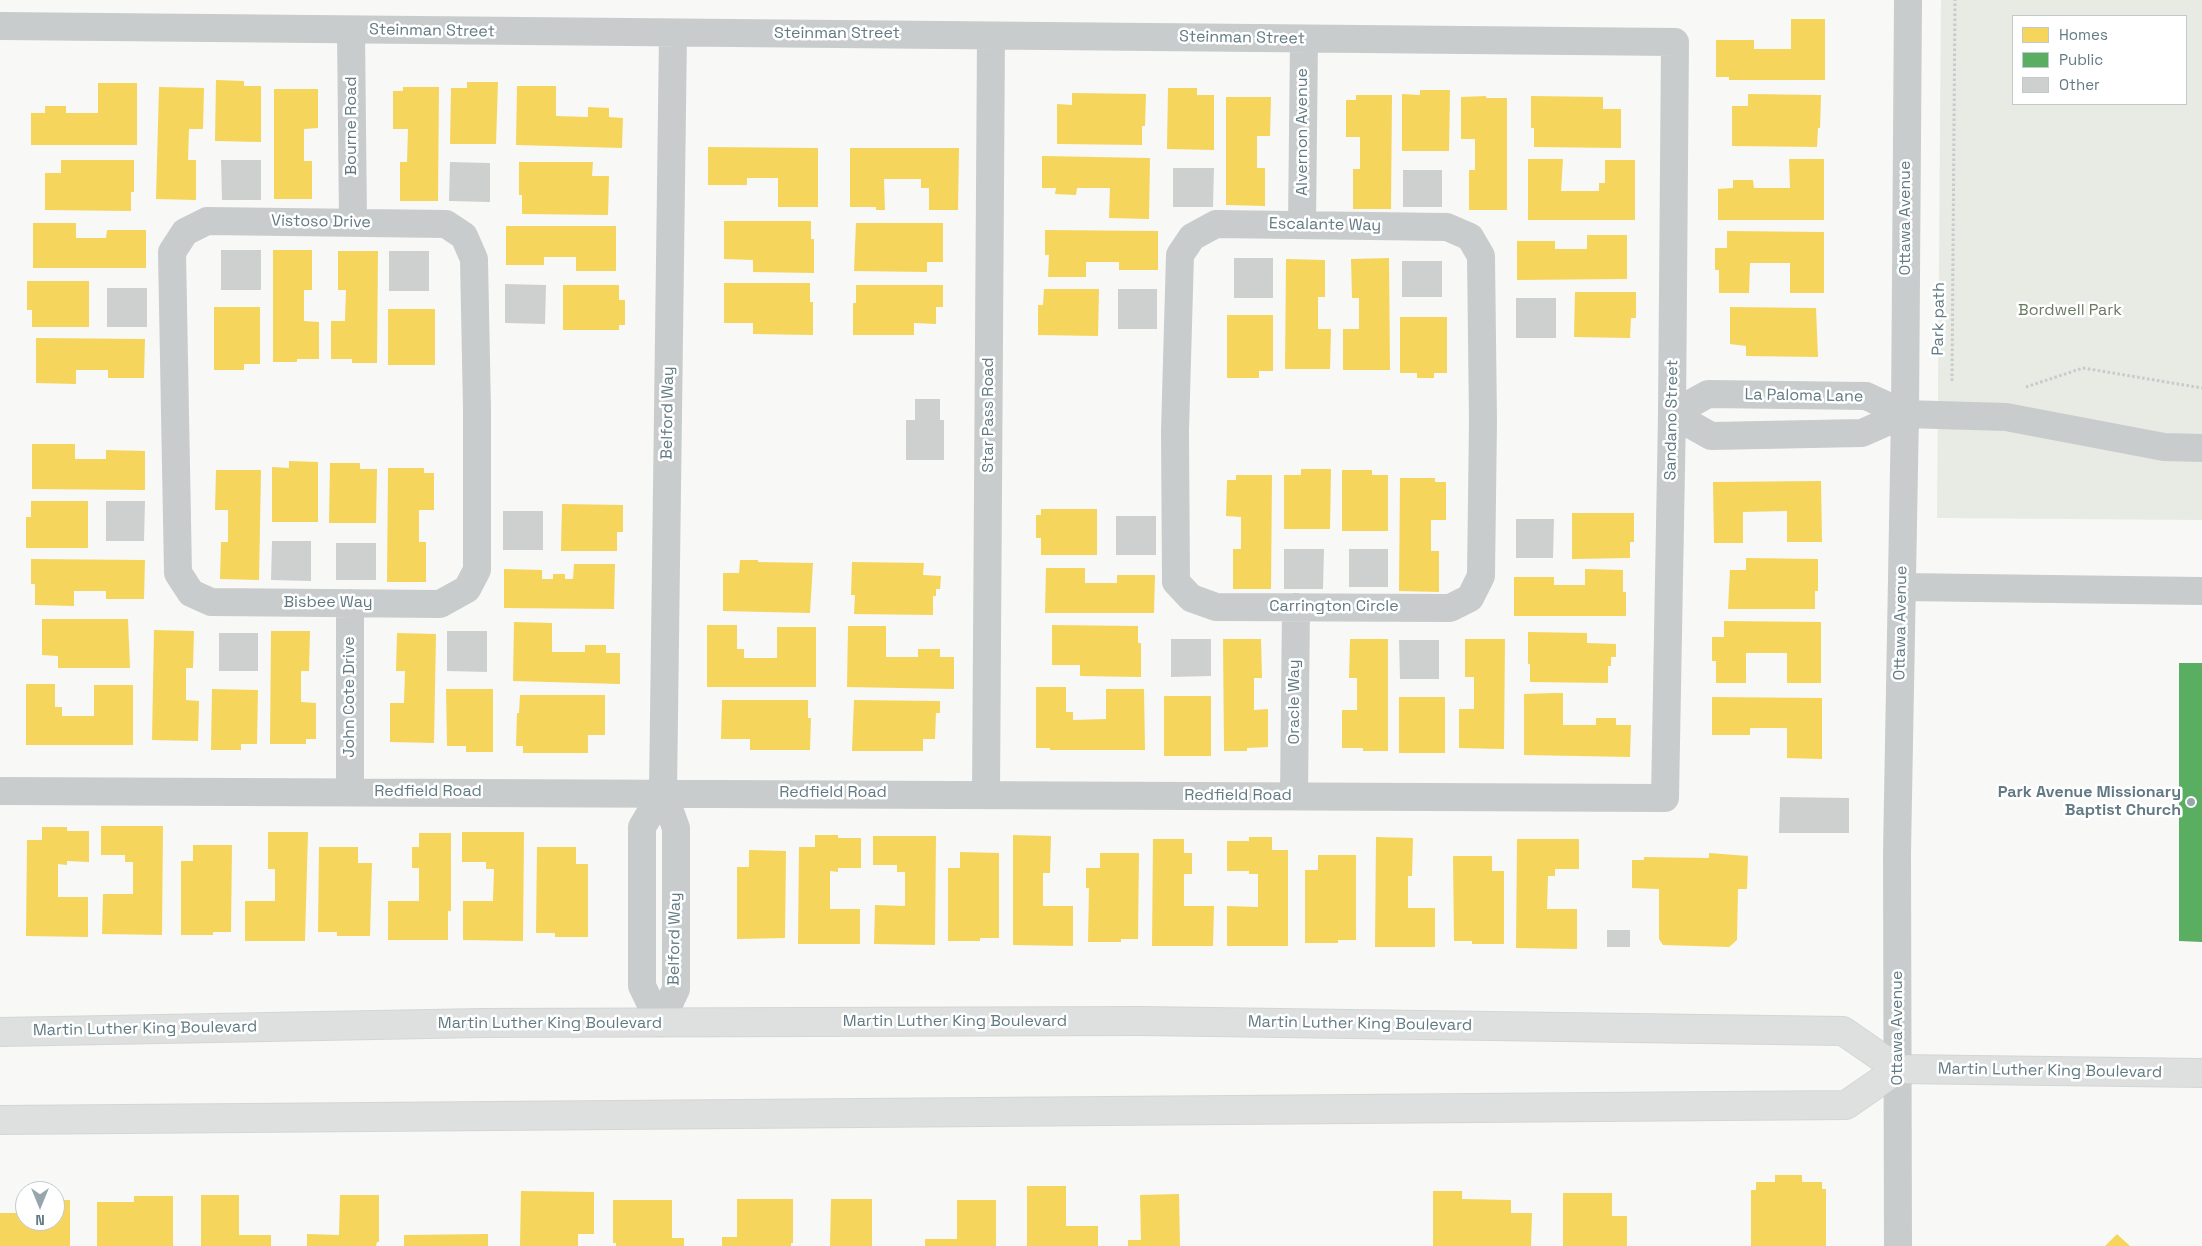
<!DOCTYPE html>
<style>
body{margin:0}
#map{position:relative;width:2202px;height:1246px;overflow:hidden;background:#f8f8f7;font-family:"Space Grotesk",sans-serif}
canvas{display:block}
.legend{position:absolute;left:2012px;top:15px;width:175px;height:90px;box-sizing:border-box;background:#fff;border:1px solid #c0cacd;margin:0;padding:6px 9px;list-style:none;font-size:15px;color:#617a83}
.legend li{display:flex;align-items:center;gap:10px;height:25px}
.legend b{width:25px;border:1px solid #c0cacd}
.north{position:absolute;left:15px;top:1181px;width:50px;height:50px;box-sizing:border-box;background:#fff;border:1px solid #c0cacd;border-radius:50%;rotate:180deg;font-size:14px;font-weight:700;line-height:20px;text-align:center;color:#617a83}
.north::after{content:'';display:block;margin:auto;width:18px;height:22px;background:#96a6ac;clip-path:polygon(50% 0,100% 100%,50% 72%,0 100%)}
</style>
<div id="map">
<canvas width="2202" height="1246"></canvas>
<ul class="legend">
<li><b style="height:14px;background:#f6d55c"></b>Homes</li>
<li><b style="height:14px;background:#5aae61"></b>Public</li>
<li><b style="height:14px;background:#ced0d0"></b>Other</li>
</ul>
<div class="north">N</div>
</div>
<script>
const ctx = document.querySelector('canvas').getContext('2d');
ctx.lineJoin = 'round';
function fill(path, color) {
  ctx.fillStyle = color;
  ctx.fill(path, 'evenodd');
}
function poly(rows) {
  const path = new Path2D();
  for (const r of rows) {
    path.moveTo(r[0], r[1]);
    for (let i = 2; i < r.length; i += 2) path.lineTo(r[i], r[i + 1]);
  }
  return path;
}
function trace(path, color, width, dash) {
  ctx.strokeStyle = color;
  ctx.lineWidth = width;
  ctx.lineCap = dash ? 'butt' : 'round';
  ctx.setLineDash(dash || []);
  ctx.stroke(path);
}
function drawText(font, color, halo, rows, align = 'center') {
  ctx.font = font + ' "Space Grotesk",sans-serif';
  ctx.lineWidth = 5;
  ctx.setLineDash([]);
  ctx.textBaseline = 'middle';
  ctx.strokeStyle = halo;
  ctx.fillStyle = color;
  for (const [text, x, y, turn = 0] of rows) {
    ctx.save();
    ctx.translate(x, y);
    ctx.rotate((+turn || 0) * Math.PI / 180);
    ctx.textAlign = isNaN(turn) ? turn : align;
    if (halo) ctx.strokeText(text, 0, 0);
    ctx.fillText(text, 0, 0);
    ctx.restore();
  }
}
fill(poly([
 [1941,0,2202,0,2202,520,1937,518],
 [2013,16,2186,16,2186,104,2013,104]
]), '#e8eae4');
fill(poly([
 [1791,19,1825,19,1825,80,1729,80,1729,77,1716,77,1716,40,1754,40,1754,49,1791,49],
 [216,80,244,81,244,86,261,86,261,142,215,141],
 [467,82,498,82,496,144,450,144,451,88,467,88],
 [98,83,137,83,137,145,31,145,31,113,45,113,45,106,66,106,66,113,98,113],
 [517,86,556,86,556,116,588,117,588,107,609,108,609,117,623,118,622,148,516,145],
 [159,87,204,88,203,129,189,129,188,160,196,160,196,200,156,199],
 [403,87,439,87,438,201,400,201,400,162,407,162,408,129,393,129,393,91,403,91],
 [1168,88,1197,88,1197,95,1214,95,1214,150,1167,149],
 [274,89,318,89,318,128,304,129,304,161,312,161,312,199,274,199],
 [1420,90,1450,90,1449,151,1402,151,1402,94,1420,95],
 [1072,93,1146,94,1145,126,1142,126,1142,145,1057,144,1057,104,1072,105],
 [1748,94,1821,95,1820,128,1818,128,1817,147,1732,146,1732,106,1748,106],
 [1356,95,1392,95,1391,209,1353,209,1353,169,1360,169,1360,137,1346,137,1346,100,1356,100],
 [1486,96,1486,98,1507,98,1507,210,1469,210,1469,170,1475,170,1475,139,1461,139,1461,97],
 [1531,96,1603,97,1603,109,1621,109,1621,148,1534,147,1534,128,1531,128],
 [1226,97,1271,97,1270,136,1257,136,1257,168,1265,168,1265,206,1226,205],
 [708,147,818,148,818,207,778,207,778,178,747,178,747,185,708,185],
 [850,148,959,148,958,210,929,210,929,188,921,188,921,179,884,179,885,210,876,210,876,207,850,207],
 [1042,156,1150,158,1149,219,1109,218,1110,188,1077,188,1076,195,1055,194,1056,188,1042,188],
 [1528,159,1563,159,1561,191,1599,191,1599,183,1605,183,1605,160,1635,160,1635,220,1528,220],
 [1789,159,1824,159,1824,220,1718,220,1718,189,1733,188,1733,180,1753,180,1754,188,1790,188],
 [61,160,134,160,134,192,131,192,131,211,45,210,45,173,61,173],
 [519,162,593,162,592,176,609,176,608,215,522,214,522,195,519,195],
 [724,221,811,221,811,239,814,239,814,273,753,272,753,260,724,259],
 [33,223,76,223,76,238,106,238,107,230,146,230,146,268,33,268],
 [856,223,943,223,943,262,927,262,927,272,854,271],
 [506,226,616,226,616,271,576,271,576,257,544,257,544,265,506,265],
 [1045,230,1158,231,1158,270,1119,270,1119,262,1086,262,1086,277,1048,277,1049,255,1045,255],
 [1727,231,1824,232,1824,293,1790,293,1790,263,1750,263,1749,293,1719,293,1719,270,1715,270,1715,248,1727,248],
 [1587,235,1627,235,1627,279,1517,280,1517,241,1555,241,1555,249,1587,249],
 [273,250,312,250,312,290,304,290,304,321,319,322,319,359,297,359,297,362,273,362],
 [338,251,378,251,377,363,352,363,352,359,331,359,331,321,345,321,346,290,338,290],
 [1389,258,1390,370,1343,370,1343,329,1359,329,1359,298,1352,298,1351,259],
 [1286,259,1325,260,1325,297,1318,297,1318,329,1331,329,1330,369,1285,369],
 [27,281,89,281,89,327,32,327,32,310,27,310],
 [724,283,810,283,810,302,813,302,813,335,753,334,753,323,724,323],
 [563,285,619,285,619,300,625,300,625,325,619,325,619,330,563,330],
 [856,285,943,285,943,307,936,307,936,324,914,323,914,335,853,335,853,303,856,303],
 [1044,289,1099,289,1098,336,1038,335,1038,305,1043,305],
 [1575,292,1636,292,1636,318,1631,318,1630,338,1574,337],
 [214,307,260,307,260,364,244,364,244,370,214,370],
 [1730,307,1816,308,1818,357,1746,356,1746,346,1730,344],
 [388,309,435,309,435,365,388,365],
 [1227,315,1273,315,1273,371,1259,371,1259,378,1227,378],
 [1400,317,1447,317,1447,373,1434,373,1434,378,1417,378,1417,373,1400,373],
 [36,338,145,339,144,378,108,378,108,370,76,370,76,384,36,383],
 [32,444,75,444,75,459,106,459,106,450,145,451,145,490,32,489],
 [289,461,318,462,318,522,272,522,272,467,289,468],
 [330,463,360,463,360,469,377,469,376,523,329,523],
 [388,468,424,468,424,473,434,473,434,510,419,510,419,542,426,542,426,582,387,582],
 [1301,469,1331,469,1330,529,1284,529,1284,475,1301,475],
 [216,470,261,470,259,580,220,579,221,542,228,542,228,510,215,510],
 [1342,470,1372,470,1372,475,1388,475,1388,531,1342,531],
 [1236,475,1272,475,1271,589,1233,589,1233,549,1241,549,1241,517,1226,516,1227,480,1236,480],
 [1400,478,1435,478,1435,482,1446,482,1446,520,1431,520,1431,551,1439,551,1439,592,1399,591],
 [1821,481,1822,542,1787,542,1787,511,1743,512,1743,543,1714,543,1713,482],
 [31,501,88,501,88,548,26,548,26,517,31,517],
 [562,504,623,505,623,532,617,532,617,551,561,551],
 [1041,509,1097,509,1097,555,1041,555,1041,538,1036,538,1036,515,1041,515],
 [1572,513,1634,513,1634,542,1630,542,1630,558,1572,559],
 [1746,558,1818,559,1818,591,1815,591,1815,609,1728,609,1730,570,1746,570],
 [31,559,145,560,144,599,106,599,106,591,74,591,74,606,35,605,35,584,31,584],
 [740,560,758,560,758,562,813,563,810,613,723,611,723,573,739,573],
 [852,562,924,563,923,575,941,576,940,589,936,589,936,596,933,596,933,615,854,614,855,595,851,595],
 [574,564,615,564,614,609,504,608,504,569,542,570,542,579,553,579,553,574,565,574,565,579,573,579],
 [1046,568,1085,568,1085,583,1117,583,1117,575,1155,575,1154,613,1045,613],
 [1585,569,1623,570,1623,592,1626,592,1626,616,1514,616,1514,577,1554,577,1554,585,1585,585],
 [42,619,128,619,130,668,58,668,58,656,42,655],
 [1724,621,1821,622,1821,683,1787,683,1787,653,1746,653,1746,683,1716,683,1716,661,1712,661,1712,637,1724,637],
 [514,622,552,623,552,652,585,652,585,645,606,645,606,653,620,653,620,684,513,681],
 [707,625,737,625,737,649,744,649,744,658,777,658,777,627,816,627,816,687,707,687],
 [1052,625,1138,626,1138,643,1141,643,1141,677,1080,676,1080,665,1052,665],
 [848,626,886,626,886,657,918,657,918,649,940,649,940,657,954,657,954,689,847,687],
 [154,630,194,631,193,668,186,668,186,700,199,701,198,741,152,740],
 [271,631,310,631,309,671,301,671,301,702,316,703,316,739,306,739,306,744,270,744],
 [1528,632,1587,633,1587,643,1616,644,1616,657,1611,657,1611,666,1608,666,1608,683,1530,682,1530,664,1528,664],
 [397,633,436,634,434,743,390,742,390,703,404,703,405,671,396,671],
 [1223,639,1261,639,1262,678,1254,678,1254,710,1268,709,1268,747,1247,748,1247,751,1224,751],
 [1350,639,1388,639,1388,751,1363,751,1363,748,1342,748,1342,710,1357,710,1357,678,1349,678],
 [1465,639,1505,639,1504,749,1459,748,1459,709,1474,709,1474,677,1465,677],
 [26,684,55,684,55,707,62,707,62,716,94,716,94,685,133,685,133,745,26,745],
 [1036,687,1066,687,1066,712,1073,712,1073,720,1106,719,1106,689,1144,689,1145,750,1050,750,1050,748,1036,748],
 [212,689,258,690,257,744,241,744,241,750,211,750],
 [446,689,493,689,493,752,466,752,466,746,447,746],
 [1554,693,1563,693,1563,725,1596,725,1596,718,1616,718,1616,725,1631,725,1630,757,1524,755,1524,694],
 [520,695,605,695,605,735,588,735,588,753,523,753,523,746,516,746,517,713,519,713],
 [1164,696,1211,696,1211,756,1164,756],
 [1399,697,1445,697,1445,753,1399,753],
 [1712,697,1822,698,1822,759,1787,758,1787,728,1750,728,1750,735,1712,735],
 [722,700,808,700,808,718,811,718,810,750,750,750,750,739,721,739],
 [854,700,940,701,940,713,936,713,935,739,923,739,923,751,852,751],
 [101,826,163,826,162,935,102,934,103,894,133,894,133,862,125,862,125,855,101,855],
 [42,827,67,827,67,831,89,831,89,862,67,861,67,865,58,864,58,897,88,897,88,937,26,936,27,840,42,840],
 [268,832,308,832,305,941,245,941,245,901,275,901,275,869,268,869],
 [462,832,524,832,523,941,463,940,463,901,493,901,494,869,486,869,486,862,462,862],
 [419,833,451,833,451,911,448,911,448,940,388,940,388,901,419,901,419,868,412,868,412,847,419,847],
 [815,835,838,835,838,838,861,838,861,868,838,868,838,872,830,871,830,909,860,909,860,944,798,944,799,847,815,847],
 [1013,835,1051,836,1050,873,1043,873,1043,906,1073,906,1073,946,1013,945],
 [873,836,936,836,935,945,874,944,875,905,905,906,905,872,897,872,897,865,873,865],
 [1249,837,1272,837,1272,850,1288,850,1288,946,1227,946,1227,906,1258,907,1258,874,1249,874,1249,871,1227,871,1227,841,1249,841],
 [1376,837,1413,838,1412,876,1408,876,1408,908,1435,908,1435,947,1375,947],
 [1153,839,1184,839,1184,853,1192,853,1192,874,1184,874,1184,906,1214,906,1213,946,1152,946],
 [1517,839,1579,839,1579,869,1555,869,1555,876,1548,876,1547,909,1577,909,1577,949,1516,948],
 [193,845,232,845,231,932,213,932,213,935,181,935,181,861,193,861],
 [319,847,358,847,358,863,372,863,370,936,337,936,337,932,318,932],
 [537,847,576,847,576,864,588,864,588,937,555,937,555,933,536,933],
 [749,850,786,851,785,938,737,939,737,867,749,867],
 [960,852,999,853,999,938,980,938,980,941,948,941,948,868,960,868],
 [1100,853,1139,853,1138,939,1121,939,1121,942,1088,942,1089,888,1086,888,1086,868,1100,868],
 [1709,853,1748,856,1747,889,1738,889,1737,940,1729,947,1663,945,1659,939,1659,889,1632,888,1632,860,1644,860,1644,857,1709,858],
 [1318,855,1356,855,1356,940,1338,940,1338,943,1305,943,1305,870,1318,870],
 [1453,856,1492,856,1492,871,1504,871,1504,944,1472,944,1472,941,1454,941],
 [1775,1175,1802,1175,1802,1182,1822,1182,1822,1189,1826,1189,1826,1246,1751,1246,1751,1190,1756,1190,1756,1182,1775,1182],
 [1027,1186,1066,1186,1066,1226,1098,1226,1098,1246,1027,1246],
 [521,1191,594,1192,594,1234,578,1234,578,1246,520,1246],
 [1433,1191,1462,1191,1462,1199,1511,1200,1511,1213,1532,1213,1531,1246,1433,1246],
 [1563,1193,1612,1193,1612,1216,1627,1216,1627,1246,1563,1246],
 [1179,1194,1180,1246,1128,1246,1128,1240,1141,1240,1140,1195],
 [201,1195,239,1195,239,1235,271,1235,271,1246,201,1246],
 [340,1195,379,1195,379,1242,377,1242,376,1246,307,1246,307,1234,339,1235],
 [134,1196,173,1196,173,1246,97,1246,97,1202,134,1202],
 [737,1199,793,1199,793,1243,791,1243,791,1246,722,1246,722,1237,737,1237],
 [831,1199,872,1199,872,1246,830,1246],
 [55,1200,70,1200,70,1246,0,1246,0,1213,25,1213,25,1221,55,1221],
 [613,1200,672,1200,672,1238,684,1238,684,1246,616,1246,616,1243,613,1243],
 [957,1200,996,1200,996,1246,925,1246,925,1239,957,1239],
 [488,1234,488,1246,404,1246,404,1235],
 [2117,1234,2130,1246,2105,1246]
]), '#f6d55c');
fill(poly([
 [2179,663,2202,663,2202,942,2179,941]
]), '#5aae61');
fill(poly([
 [221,160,261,160,261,200,222,200],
 [450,162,490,163,490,202,449,201],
 [1173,168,1214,168,1213,207,1173,207],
 [1403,170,1442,170,1442,207,1403,207],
 [221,250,261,250,261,290,221,290],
 [389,251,429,251,429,291,389,291],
 [1234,258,1273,258,1273,298,1234,298],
 [1402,261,1442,261,1442,297,1402,297],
 [505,284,546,285,545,324,505,323],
 [107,288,147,288,147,327,107,327],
 [1118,289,1157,289,1157,329,1118,329],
 [1516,298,1556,298,1556,338,1516,338],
 [915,399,940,399,940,420,944,420,944,460,906,460,906,420,915,420],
 [106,501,145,501,144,541,106,541],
 [503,511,543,511,543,550,503,550],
 [1116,516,1156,516,1156,555,1116,555],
 [1516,519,1554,519,1553,558,1516,558],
 [272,541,311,541,311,581,271,580],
 [336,543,376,543,376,580,336,580],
 [1284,549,1324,549,1323,589,1284,589],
 [1349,549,1388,549,1388,587,1349,587],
 [447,631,487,631,487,672,447,671],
 [219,633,258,633,258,671,219,671],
 [1171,639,1211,639,1211,676,1171,677],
 [1399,640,1439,640,1439,679,1400,679],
 [1780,797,1849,798,1849,833,1779,833],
 [1607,930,1630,930,1630,947,1607,947]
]), '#ced0d0');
const major = poly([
 [0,1032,482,1023,1140,1021,1843,1031,1898,1069,2202,1073],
 [0,1120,1846,1105,1898,1069]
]);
trace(major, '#d4d5d5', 30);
trace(poly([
 [1952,381,1955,0],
 [2026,387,2083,368,2202,388]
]), '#c8cacb', 3, [2.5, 2.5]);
trace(poly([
 [0,26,1675,42,1672,414,1665,798,0,791],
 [351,30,353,223],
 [207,221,446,224,464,236,474,259,477,410,477,570,467,589,440,604,211,602,191,593,178,573,172,252,185,232,207,221],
 [1216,224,1447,227,1470,237,1481,256,1483,421,1481,576,1470,598,1450,608,1216,607,1191,598,1176,582,1175,431,1180,255,1192,237,1216,224],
 [1302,225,1304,39],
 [1672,414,1708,394,1866,396,1905,414,2006,417,2164,447,2202,448],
 [1672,414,1711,436,1862,433,1905,414],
 [1902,587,2202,591],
 [350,603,350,792],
 [986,794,991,36],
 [1294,796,1296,607],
 [660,1023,676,989,676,828,663,792,673,33],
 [660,1023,642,986,642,827,663,792],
 [1898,1246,1897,853,1905,414,1908,0]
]), '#c9cccc', 28);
trace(major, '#dee0e0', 28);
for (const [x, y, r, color] of [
 [2191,802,5,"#96a6ac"]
]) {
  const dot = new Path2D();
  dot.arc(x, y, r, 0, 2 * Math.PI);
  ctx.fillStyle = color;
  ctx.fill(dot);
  trace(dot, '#fff', 2);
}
drawText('16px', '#617a83', '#fff', [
 ["Steinman Street",432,31,1],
 ["Steinman Street",837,34],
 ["Steinman Street",1242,38,1],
 ["Bourne Road",352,126,-90],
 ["Alvernon Avenue",1303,132,-90],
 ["Ottawa Avenue",1906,218,-90],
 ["Vistoso Drive",321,222,1],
 ["Escalante Way",1325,225,1],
 ["Park path",1939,319,-89],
 ["La Paloma Lane",1804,396,1],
 ["Belford Way",668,413,-89],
 ["Star Pass Road",989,415,-90],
 ["Sandano Street",1672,420,-89],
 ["Bisbee Way",328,603],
 ["Carrington Circle",1334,607],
 ["Ottawa Avenue",1901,623,-89],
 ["John Cote Drive",350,697,-90],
 ["Oracle Way",1295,702,-90],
 ["Redfield Road",428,792],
 ["Redfield Road",833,793],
 ["Redfield Road",1238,796],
 ["Belford Way",675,939,-89],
 ["Martin Luther King Boulevard",955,1022],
 ["Martin Luther King Boulevard",550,1024],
 ["Martin Luther King Boulevard",1360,1024,1],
 ["Ottawa Avenue",1898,1028,-90],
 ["Martin Luther King Boulevard",145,1029,-1],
 ["Martin Luther King Boulevard",2050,1071,1]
]);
drawText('16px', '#6a7a61', '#fff', [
 ["Bordwell Park",2070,311]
]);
drawText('bold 16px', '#617a83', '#fff', [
 ["Park Avenue Missionary",2181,793],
 ["Baptist Church",2181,811]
], 'right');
</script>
